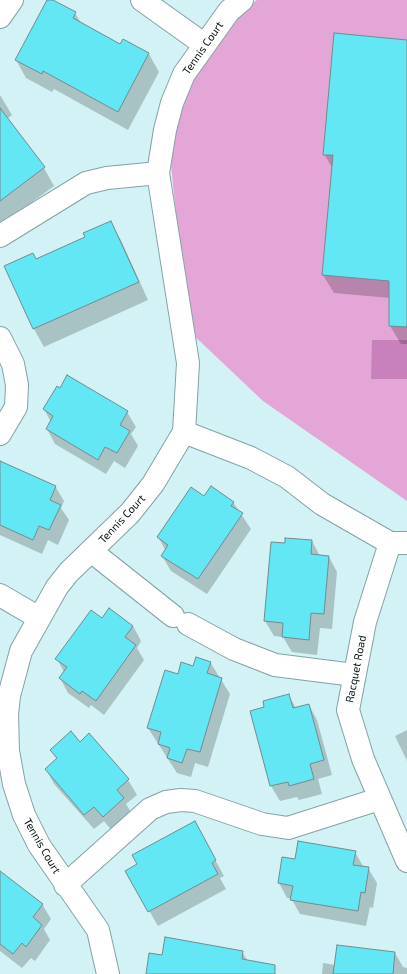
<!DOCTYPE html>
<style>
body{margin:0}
canvas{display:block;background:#d3f2f5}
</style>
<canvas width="407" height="974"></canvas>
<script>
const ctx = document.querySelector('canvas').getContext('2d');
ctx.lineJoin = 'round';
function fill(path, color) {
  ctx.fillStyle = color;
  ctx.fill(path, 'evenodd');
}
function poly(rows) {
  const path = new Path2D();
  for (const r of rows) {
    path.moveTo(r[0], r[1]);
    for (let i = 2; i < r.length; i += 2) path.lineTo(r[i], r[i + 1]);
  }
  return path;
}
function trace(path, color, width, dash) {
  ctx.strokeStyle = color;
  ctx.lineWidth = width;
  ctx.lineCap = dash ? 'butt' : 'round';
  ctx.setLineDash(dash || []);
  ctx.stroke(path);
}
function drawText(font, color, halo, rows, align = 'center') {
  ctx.font = font + ' "Exo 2",sans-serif';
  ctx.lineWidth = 3;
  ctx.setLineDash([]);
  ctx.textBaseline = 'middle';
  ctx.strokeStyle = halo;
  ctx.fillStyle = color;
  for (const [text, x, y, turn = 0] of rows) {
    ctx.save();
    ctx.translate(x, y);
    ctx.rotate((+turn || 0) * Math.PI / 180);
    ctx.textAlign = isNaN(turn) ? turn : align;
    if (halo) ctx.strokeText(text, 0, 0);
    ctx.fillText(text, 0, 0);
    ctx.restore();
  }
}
fill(poly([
 [257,0,407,0,407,501,263,401,188,330,167,126,199,41]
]), '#e4a6d7');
fill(poly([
 [372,340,407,340,407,379,371,379]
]), '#c881bb');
fill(poly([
 [48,0,75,13,81,23,121,45,123,40,149,54,159,72,128,130,54,89,52,92,26,78,16,60],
 [407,41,407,344,401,344,390,326,390,298,334,293,323,275,333,169,324,154],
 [0,95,12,115,7,119,44,168,54,186,0,226],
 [110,222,121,240,148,300,44,347,34,329,5,266,36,260,87,237],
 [44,409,127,412,136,427,131,434,138,446,125,468,114,461,106,474,55,444,47,429,51,422],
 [0,462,55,486,64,501,61,508,69,520,58,545,48,540,42,554,0,535],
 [204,497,233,502,251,529,207,594,171,571,162,556,166,551,158,537],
 [312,541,320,556,329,557,337,572,332,629,320,628,317,655,292,652,283,637,274,636,265,621,286,544],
 [102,619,133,626,141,641,137,648,144,660,104,715,91,705,89,708,68,693,60,678,64,672,57,659],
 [210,662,230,694,208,767,195,763,191,777,177,773,148,728,178,675,194,667],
 [289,696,296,708,309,705,317,720,332,775,318,779,322,794,299,800,297,797,280,801,271,786,252,711,266,708],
 [407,730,407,761,395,736],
 [89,735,128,780,137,795,126,804,132,814,112,831,104,821,94,829,54,784,46,769,57,760,51,750,80,743],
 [203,838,224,876,220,878,226,889,158,926,126,871],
 [355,852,364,868,368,868,377,883,373,908,370,907,366,926,300,914,291,898,287,898,279,883],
 [0,873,42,904,51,919,44,929,50,940,35,961,31,958,22,968,0,951],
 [242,952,248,961,261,974,147,974,163,956],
 [395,953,403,967,407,968,407,974,322,974,323,963,335,965]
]), '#0003');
const building = poly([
 [47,0,53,0,76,12,73,18,120,44,123,39,149,53,118,112,43,71,42,74,15,60,47,0],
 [334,33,407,40,407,327,389,326,389,281,322,275,333,155,323,155,334,33],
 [0,108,45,167,0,201,0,108],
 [111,221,139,282,33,329,4,266,33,253,36,259,85,237,83,233,111,221],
 [67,375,128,411,120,425,130,431,117,453,105,447,98,460,46,429,53,416,43,409,57,386,60,388,67,375],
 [0,461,56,486,50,500,61,505,49,530,39,526,33,540,0,525,0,461],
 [211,486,234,502,231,506,243,513,198,579,161,556,168,545,157,537,191,487,204,496,211,486],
 [285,538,312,540,311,554,329,556,324,614,311,613,309,640,282,637,283,623,264,621,271,542,285,543,285,538],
 [109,608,133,626,125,637,136,645,96,701,82,691,80,694,59,678,67,667,55,659,91,610,102,618,109,608],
 [196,657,211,662,207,673,222,678,200,752,187,749,182,763,167,758,170,748,158,744,161,732,147,728,165,670,178,674,181,662,193,666,196,657],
 [289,694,293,708,309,704,324,760,310,764,314,779,289,786,288,782,270,786,250,711,264,707,263,701,289,694],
 [71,731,80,742,89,733,129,779,117,790,124,798,103,817,94,807,84,815,45,769,57,758,50,750,71,731],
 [195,821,216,860,212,863,218,874,148,912,125,871,137,864,132,855,195,821],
 [298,841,356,851,353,865,369,867,365,893,361,892,358,911,290,900,293,886,278,883,282,857,295,859,298,841],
 [0,871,43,904,33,917,42,925,26,947,22,943,13,954,0,944,0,871],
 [165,937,243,951,242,959,275,965,275,974,146,974,149,953,162,955,165,937],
 [337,945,395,952,393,974,333,974,337,945]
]);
fill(building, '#64e7f4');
trace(building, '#708c90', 1);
const minor = poly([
 [142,0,205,45],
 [0,17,12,0],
 [0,236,86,183,107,178,158,173],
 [0,338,13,364,17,385,16,407,0,434],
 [184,432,251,458,287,477,322,504,390,543,407,543],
 [390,543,365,622,348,710,363,759,407,861],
 [91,551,173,616],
 [0,595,39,618],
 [188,624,234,649,275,665,354,675],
 [65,885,150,809,166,802,181,800,195,801,262,824,288,828,379,799],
 [108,974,98,930,39,845,24,815,14,784,8,751,7,714,9,696,21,651,57,587,69,572,130,513,153,484,184,432,188,363,158,173,165,130,172,103,184,74,229,11,242,0]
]);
trace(minor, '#84a2a5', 24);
trace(minor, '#fff', 22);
drawText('11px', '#050f10', '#fff', [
 ["Tennis Court",203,48,-55],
 ["Tennis Court",122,519,-47],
 ["Racquet Road",356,669,-79],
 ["Tennis Court",42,846,60]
]);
</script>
